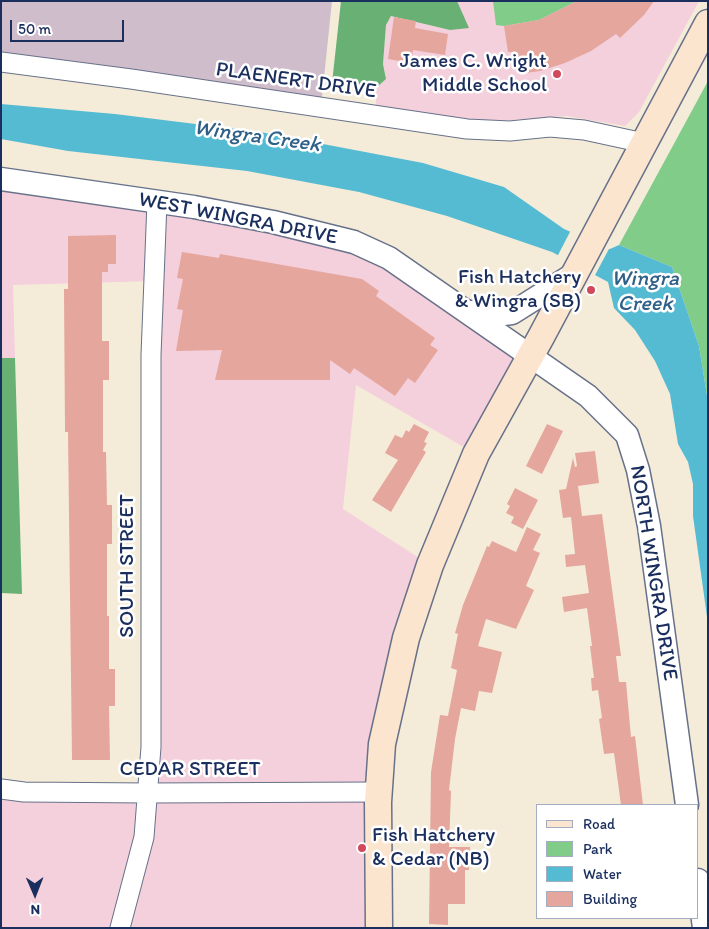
<!DOCTYPE html>
<style>
body{margin:0}
#map{position:relative;width:709px;height:929px;overflow:hidden;background:#f4ecd9;font-family:Itim,sans-serif}
canvas{display:block}
.frame{position:absolute;inset:0;border:2px solid #1b2f5e;pointer-events:none}
.legend{position:absolute;left:536px;top:804px;width:162px;height:115px;box-sizing:border-box;background:#fff;border:1px solid #a4acbf;margin:0;padding:6px 9px;list-style:none;font-size:15px;color:#1b2f5e}
.legend li{display:flex;align-items:center;gap:10px;height:25px}
.legend b{width:25px;border:1px solid #a4acbf}
.north{position:absolute;left:10px;top:869px;width:50px;height:50px;-webkit-text-stroke:4px #fff;paint-order:stroke;rotate:179deg;font-size:14px;font-weight:700;line-height:20px;text-align:center;color:#1b2f5e}
.north::after{content:'';display:block;margin:auto;width:18px;height:22px;background:#1b2f5e;clip-path:polygon(50% 0,100% 100%,50% 72%,0 100%)}
.scale{position:absolute;left:10px;top:20px;width:114px;height:22px;box-sizing:border-box;border:2px solid #1b2f5e;border-top:0;padding-left:6px;font-size:15px;line-height:18px;white-space:nowrap;color:#1b2f5e;-webkit-text-stroke:4px #fff;paint-order:stroke}
</style>
<div id="map">
<canvas width="709" height="929"></canvas>
<div class="frame"></div>
<ul class="legend">
<li><b style="height:6px;background:#fce5cf"></b>Road</li>
<li><b style="height:14px;background:#82cc89"></b>Park</li>
<li><b style="height:14px;background:#55bbd3"></b>Water</li>
<li><b style="height:14px;background:#e5a69d"></b>Building</li>
</ul>
<div class="north">N</div>
<div class="scale">50 m</div>
</div>
<script>
const ctx = document.querySelector('canvas').getContext('2d');
ctx.lineJoin = 'round';
function fill(path, color) {
  ctx.fillStyle = color;
  ctx.fill(path, 'evenodd');
}
function poly(rows) {
  const path = new Path2D();
  for (const r of rows) {
    path.moveTo(r[0], r[1]);
    for (let i = 2; i < r.length; i += 2) path.lineTo(r[i], r[i + 1]);
  }
  return path;
}
function trace(path, color, width, dash) {
  ctx.strokeStyle = color;
  ctx.lineWidth = width;
  ctx.lineCap = dash ? 'butt' : 'round';
  ctx.setLineDash(dash || []);
  ctx.stroke(path);
}
function drawText(font, color, halo, rows, align = 'center') {
  ctx.font = font + ' Itim,sans-serif';
  ctx.lineWidth = 5;
  ctx.setLineDash([]);
  ctx.textBaseline = 'middle';
  ctx.strokeStyle = halo;
  ctx.fillStyle = color;
  for (const [text, x, y, turn = 0] of rows) {
    ctx.save();
    ctx.translate(x, y);
    ctx.rotate((+turn || 0) * Math.PI / 180);
    ctx.textAlign = isNaN(turn) ? turn : align;
    if (halo) ctx.strokeText(text, 0, 0);
    ctx.fillText(text, 0, 0);
    ctx.restore();
  }
}
fill(poly([
 [452,1,699,1,639,112,625,126,567,116,486,122,376,109,376,88,386,79,383,64,386,25,391,16,450,30],
 [1,179,354,242,531,355,476,454,356,385,343,509,430,565,385,728,379,928,1,928,1,789,147,793,153,281,13,285,15,358,1,358]
]), '#f4cfdc');
fill(poly([
 [1,1,332,1,321,107,1,62]
]), '#d0bdcc');
fill(poly([
 [493,1,577,1,539,20,504,26,496,25],
 [708,81,708,402,699,346,672,267,619,245]
]), '#82cc89');
fill(poly([
 [341,1,457,1,469,28,450,30,391,16,386,25,383,64,386,79,376,88,332,83],
 [1,358,15,358,22,594,1,593]
]), '#69b075');
fill(poly([
 [1,104,115,114,260,132,423,163,504,187,564,229,610,249,619,245,672,267,699,346,708,402,708,624,693,516,693,484,688,462,678,444,670,394,655,361,635,330,614,308,608,282,552,252,447,216,359,192,247,171,68,151,1,139]
]), '#55bbd3');
fill(poly([
 [571,230,610,247,594,277,557,257]
]), '#f4ecd9');
fill(poly([
 [577,1,654,1,644,15,620,38,616,34,591,51,565,63,540,71,518,74,516,52,508,52,504,26,539,20],
 [394,17,416,21,415,28,448,34,445,55,413,50,411,63,388,59],
 [116,235,116,264,108,264,108,272,102,272,102,341,109,341,109,380,103,380,103,452,106,452,107,505,112,505,112,544,107,544,107,616,109,616,109,669,115,669,115,706,109,706,110,760,72,760,68,432,65,432,64,289,68,289,68,236],
 [182,252,219,258,220,254,362,279,379,291,376,296,435,338,430,345,438,350,415,383,408,378,395,396,354,368,350,374,330,360,330,380,215,380,222,350,176,351,183,310,177,309,183,279,177,278],
 [414,424,429,432,424,442,427,443,423,450,426,452,391,512,372,500,398,460,385,453,395,435,402,438,406,430,409,432],
 [547,424,563,431,542,474,526,466],
 [595,451,599,483,578,486,582,516,602,514,621,656,616,656,619,682,626,682,631,737,635,736,643,805,621,805,614,753,604,754,599,719,602,718,598,690,592,691,591,678,594,678,590,646,592,646,587,608,564,612,562,597,589,593,585,565,566,567,565,555,575,554,571,517,563,518,559,490,566,489,573,458,575,467,577,466,575,453],
 [515,488,538,500,523,529,511,523,514,517,506,513,510,506,507,504],
 [527,527,541,534,533,550,540,553,526,586,534,590,516,629,486,619,478,646,502,652,492,693,479,691,475,711,461,708,455,739,449,790,451,791,449,847,470,847,469,870,465,870,465,904,448,904,448,925,429,924,431,772,440,715,448,716,457,670,451,668,458,634,455,633,463,605,487,546,489,547,492,541,516,552]
]), '#e5a69d');
const minor = poly([
 [1,62,131,79,467,129,510,131,550,127,584,130,644,143],
 [1,789,24,792,147,793,379,792],
 [120,928,144,837,151,747,151,355,157,202]
]);
const tertiary = poly([
 [1,179,194,207,273,222,354,242,389,258,588,396,627,435,638,470,649,526,687,805],
 [471,312,495,315,512,313,574,274],
 [698,880,704,928]
]);
const secondary = poly([
 [379,928,378,802,382,744,406,638,430,565,476,454,541,337,708,23]
]);
trace(minor, '#677189', 21);
trace(tertiary, '#677189', 25);
trace(secondary, '#677189', 29);
trace(minor, '#fff', 19);
trace(tertiary, '#fff', 22);
trace(secondary, '#fce5cf', 26);
for (const [x, y, r, color] of [
 [557,74,5,"#d1495b"],
 [591,290,5,"#d1495b"],
 [362,848,5,"#d1495b"]
]) {
  const dot = new Path2D();
  dot.arc(x, y, r, 0, 2 * Math.PI);
  ctx.fillStyle = color;
  ctx.fill(dot);
  trace(dot, '#fff', 2);
}
drawText('21px', '#1b2f5e', '#fff', [
 ["James C. Wright",547,62],
 ["Middle School",547,86],
 ["Fish Hatchery",581,278],
 ["& Wingra (SB)",581,302],
 ["Fish Hatchery",372,836,"left"],
 ["& Cedar (NB)",372,860,"left"]
], 'right');
drawText('21px', '#1b2f5e', '#fff', [
 ["PLAENERT DRIVE",296,81,8],
 ["WEST WINGRA DRIVE",238,219,11],
 ["SOUTH STREET",128,566,-90],
 ["NORTH WINGRA DRIVE",653,573,81],
 ["CEDAR STREET",190,770]
]);
drawText('italic 22px', '#2f6087', '#fff', [
 ["Wingra Creek",257,137,8],
 ["Wingra",645,279],
 ["Creek",645,304]
]);
</script>
